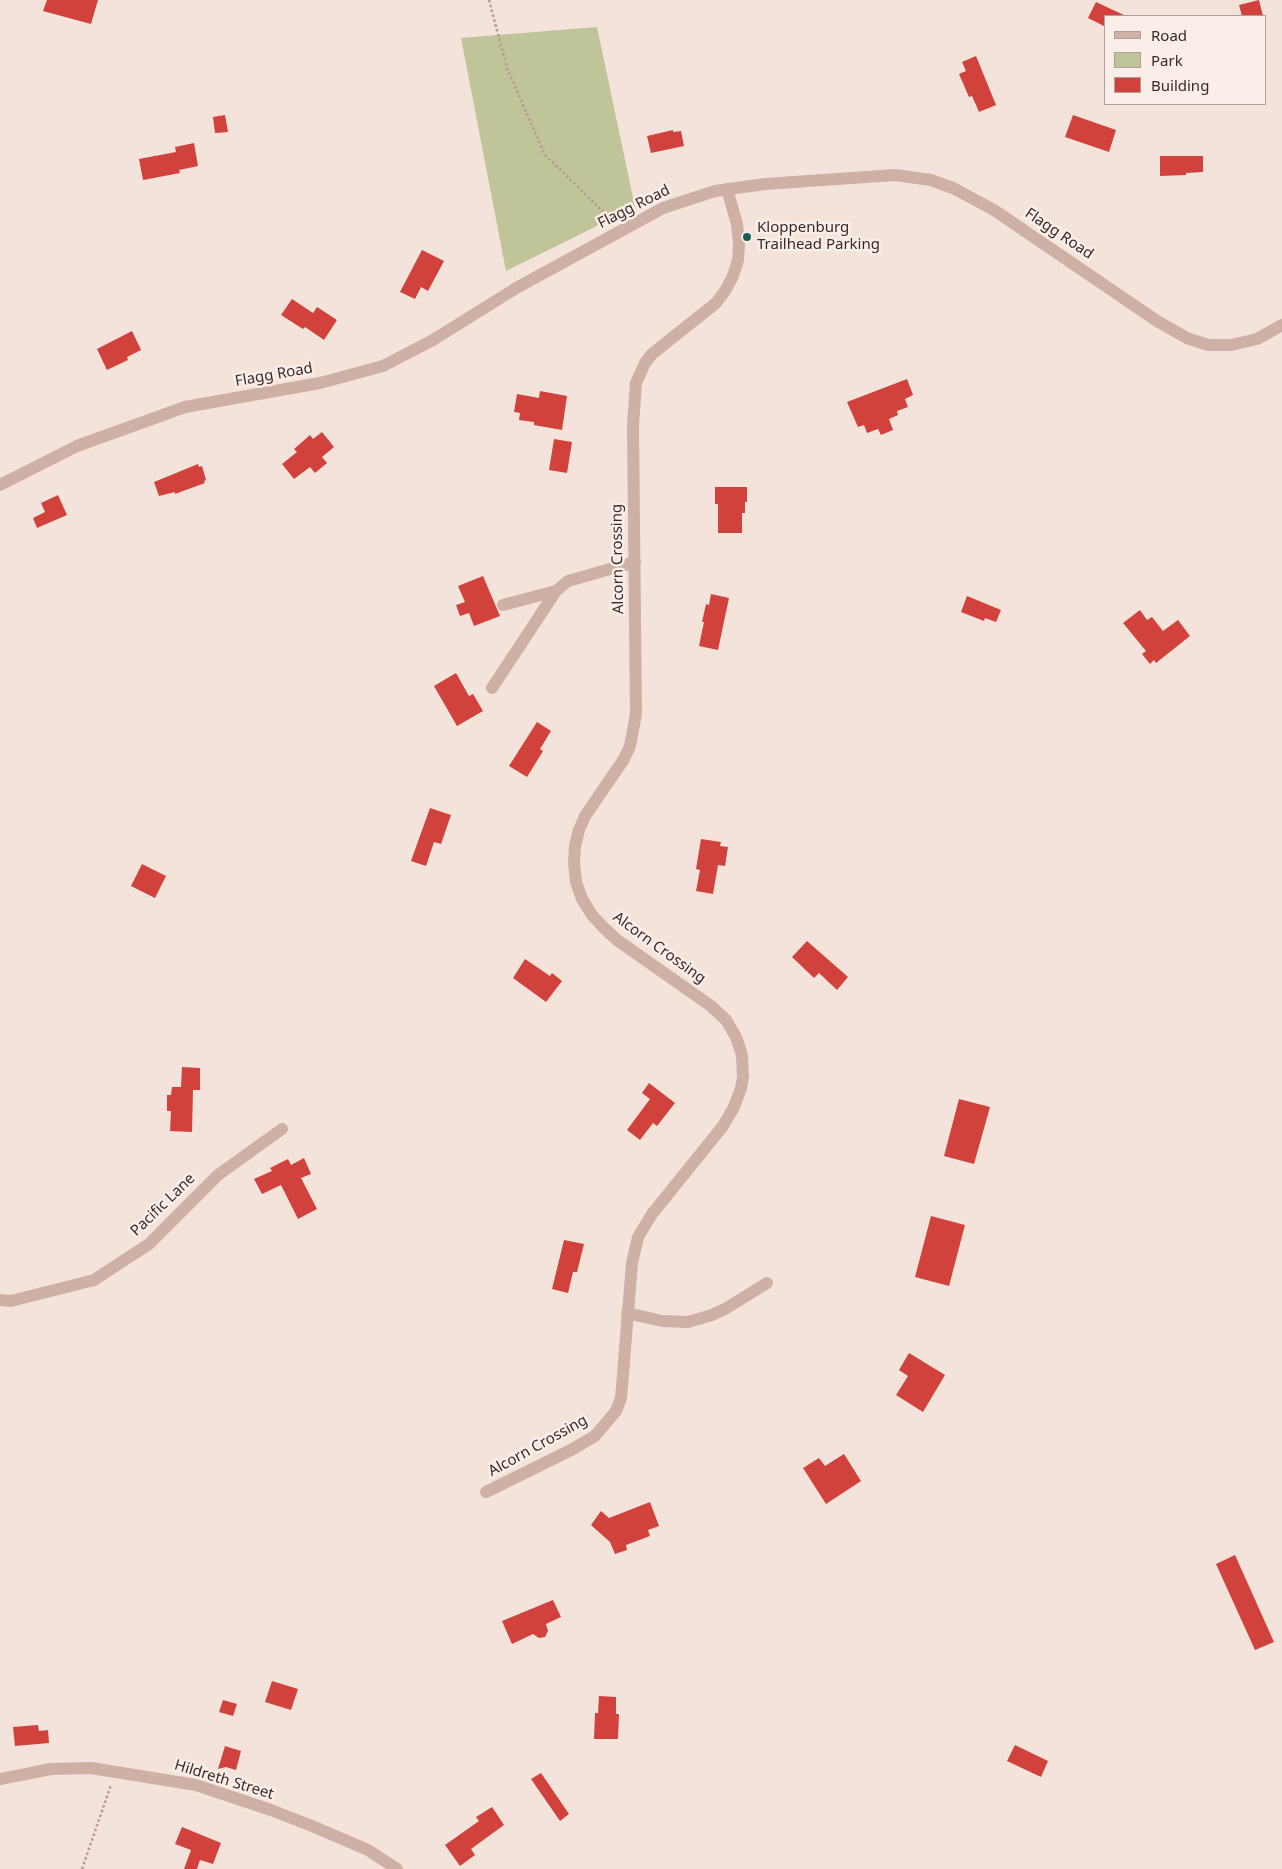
<!DOCTYPE html>
<style>
body{margin:0}
#map{position:relative;width:1282px;height:1869px;overflow:hidden;background:#f4e3db;font-family:"Noto Sans",sans-serif}
canvas{display:block}
.legend{position:absolute;left:1104px;top:15px;width:162px;height:90px;box-sizing:border-box;background:#fbeee8;border:1px solid #ad9f9b;margin:0;padding:6px 9px;list-style:none;font-size:15px;color:#392927}
.legend li{display:flex;align-items:center;gap:10px;height:25px}
.legend b{width:25px;border:1px solid #ad9f9b}
</style>
<div id="map">
<canvas width="1282" height="1869"></canvas>
<ul class="legend">
<li><b style="height:6px;background:#ceb0a5"></b>Road</li>
<li><b style="height:14px;background:#bfc599"></b>Park</li>
<li><b style="height:14px;background:#d1423c"></b>Building</li>
</ul>
</div>
<script>
const ctx = document.querySelector('canvas').getContext('2d');
ctx.lineJoin = 'round';
function fill(path, color) {
  ctx.fillStyle = color;
  ctx.fill(path, 'evenodd');
}
function poly(rows) {
  const path = new Path2D();
  for (const r of rows) {
    path.moveTo(r[0], r[1]);
    for (let i = 2; i < r.length; i += 2) path.lineTo(r[i], r[i + 1]);
  }
  return path;
}
function trace(path, color, width, dash) {
  ctx.strokeStyle = color;
  ctx.lineWidth = width;
  ctx.lineCap = dash ? 'butt' : 'round';
  ctx.setLineDash(dash || []);
  ctx.stroke(path);
}
function drawText(font, color, halo, rows, align = 'center') {
  ctx.font = font + ' "Noto Sans",sans-serif';
  ctx.lineWidth = 5;
  ctx.setLineDash([]);
  ctx.textBaseline = 'middle';
  ctx.strokeStyle = halo;
  ctx.fillStyle = color;
  for (const [text, x, y, turn = 0] of rows) {
    ctx.save();
    ctx.translate(x, y);
    ctx.rotate((+turn || 0) * Math.PI / 180);
    ctx.textAlign = isNaN(turn) ? turn : align;
    if (halo) ctx.strokeText(text, 0, 0);
    ctx.fillText(text, 0, 0);
    ctx.restore();
  }
}
fill(poly([
 [597,27,635,207,506,271,461,38]
]), '#bfc599');
fill(poly([
 [47,0,98,0,91,24,43,11],
 [1259,0,1263,16,1242,16,1239,5],
 [1096,2,1126,16,1106,16,1106,27,1088,18],
 [976,56,996,105,979,112,972,96,969,97,959,74,966,71,962,62],
 [225,115,228,132,215,133,213,117],
 [1073,115,1116,130,1109,152,1065,137],
 [673,130,673,132,681,131,684,146,651,153,647,136],
 [194,143,198,166,179,170,180,173,143,180,139,159,176,152,175,147],
 [1160,156,1203,156,1203,172,1186,173,1186,175,1160,176],
 [422,250,444,261,428,291,421,287,415,299,400,292],
 [292,299,313,313,317,307,337,320,324,340,305,327,303,329,281,315],
 [132,331,141,350,127,357,128,360,107,370,97,349],
 [907,379,913,395,905,399,908,407,897,411,898,415,889,419,893,430,881,435,878,429,867,433,864,425,858,427,847,402],
 [540,391,567,396,562,430,534,425,534,422,519,420,520,413,514,412,517,394,539,398],
 [322,432,334,447,322,457,327,463,315,473,310,467,294,479,282,464,297,452,294,449,310,435,313,439],
 [554,439,572,442,567,473,549,470],
 [198,464,199,467,202,466,206,480,204,481,205,483,175,494,175,492,159,496,154,482],
 [715,487,747,487,747,502,745,502,745,513,742,513,742,533,718,533,718,504,715,504],
 [58,495,67,515,37,528,33,518,45,512,41,503],
 [483,576,500,616,474,626,469,613,460,616,456,605,465,602,458,586],
 [711,594,729,598,718,650,699,646,704,622,702,622,706,604,709,605],
 [967,596,1001,610,996,622,985,618,984,621,961,612],
 [1140,610,1147,620,1152,617,1163,631,1178,620,1190,636,1156,663,1154,660,1150,664,1142,654,1146,651,1123,623],
 [456,673,469,696,473,694,483,711,457,726,434,686],
 [537,722,551,731,540,749,543,751,527,777,509,766],
 [430,808,451,815,441,844,434,842,426,866,411,861],
 [701,839,721,842,720,846,728,847,725,866,718,865,713,894,696,891,700,870,696,869],
 [142,864,166,876,155,898,131,886],
 [807,941,848,977,837,990,819,973,814,978,792,957],
 [525,959,550,976,552,973,562,981,546,1002,513,978],
 [182,1067,200,1068,200,1090,193,1090,192,1132,170,1131,171,1111,167,1111,167,1095,171,1095,172,1087,181,1087],
 [649,1083,675,1103,657,1126,653,1123,640,1140,627,1130,650,1099,642,1093],
 [959,1099,990,1107,974,1164,944,1156],
 [304,1158,311,1174,301,1178,317,1209,298,1219,281,1185,262,1194,254,1179,272,1171,270,1168,288,1159,291,1165],
 [931,1216,965,1225,949,1286,915,1277],
 [564,1240,584,1244,577,1272,573,1272,568,1293,552,1289],
 [909,1353,945,1375,923,1412,896,1395,908,1376,899,1370],
 [844,1454,861,1481,826,1504,803,1468,819,1458,825,1466],
 [650,1502,659,1526,648,1530,650,1536,626,1545,627,1550,615,1554,610,1542,591,1525,601,1511,609,1518],
 [1235,1555,1274,1642,1255,1650,1216,1564],
 [553,1600,561,1617,546,1624,548,1631,545,1637,539,1638,533,1634,512,1644,502,1621],
 [272,1681,298,1689,291,1710,265,1702],
 [599,1696,616,1697,616,1714,619,1714,618,1739,594,1739,595,1713,598,1713],
 [223,1700,237,1704,233,1716,219,1712],
 [38,1725,39,1731,48,1730,49,1743,15,1746,13,1727],
 [1015,1745,1048,1761,1041,1777,1007,1761],
 [225,1746,241,1751,236,1770,226,1767,218,1769],
 [541,1773,569,1814,560,1821,531,1779],
 [492,1807,504,1825,471,1849,475,1855,460,1866,445,1845,479,1821,476,1817],
 [182,1827,221,1843,213,1864,200,1860,197,1869,184,1869,191,1850,175,1844]
]), '#d1423c');
trace(poly([
 [489,0,507,68,545,155,612,220],
 [82,1869,111,1785]
]), '#ba998f', 2.5, [2.5, 2.5]);
trace(poly([
 [0,485,77,446,185,407,320,383,383,366,433,340,518,287,663,208,715,191,765,184,895,175,931,180,953,188,994,210,1157,321,1187,338,1208,345,1231,345,1257,339,1282,325],
 [503,605,556,591],
 [492,688,556,591,568,581,635,562],
 [0,1300,11,1301,94,1280,149,1244,218,1175,282,1129],
 [627,1313,662,1321,688,1322,712,1315,725,1309,767,1283],
 [486,1492,571,1450,595,1436,616,1411,621,1398,622,1386,632,1263,638,1237,652,1214,723,1126,734,1107,741,1088,743,1077,742,1055,736,1037,726,1020,711,1006,617,940,604,928,592,915,582,899,576,882,574,863,575,846,579,830,585,816,624,759,630,746,636,714,633,425,636,383,645,363,652,354,716,303,725,291,733,276,738,260,739,243,737,224,727,189],
 [0,1779,51,1769,91,1768,196,1785,271,1810,312,1826,368,1850,397,1869]
]), '#ceb0a5', 12);
for (const [x, y, r, color] of [
 [747,237,5,"#185e55"]
]) {
  const dot = new Path2D();
  dot.arc(x, y, r, 0, 2 * Math.PI);
  ctx.fillStyle = color;
  ctx.fill(dot);
  trace(dot, '#fbeee8', 2);
}
drawText('15px', '#392927', '#fbeee8', [
 ["Flagg Road",634,207,-27],
 ["Flagg Road",1059,234,34],
 ["Flagg Road",274,375,-10],
 ["Alcorn Crossing",618,559,-91],
 ["Alcorn Crossing",659,948,36],
 ["Pacific Lane",163,1205,-44],
 ["Alcorn Crossing",538,1446,-29],
 ["Hildreth Street",224,1780,17]
]);
drawText('15px', '#392927', '#fbeee8', [
 ["Kloppenburg",757,228],
 ["Trailhead Parking",757,245]
], 'left');
</script>
